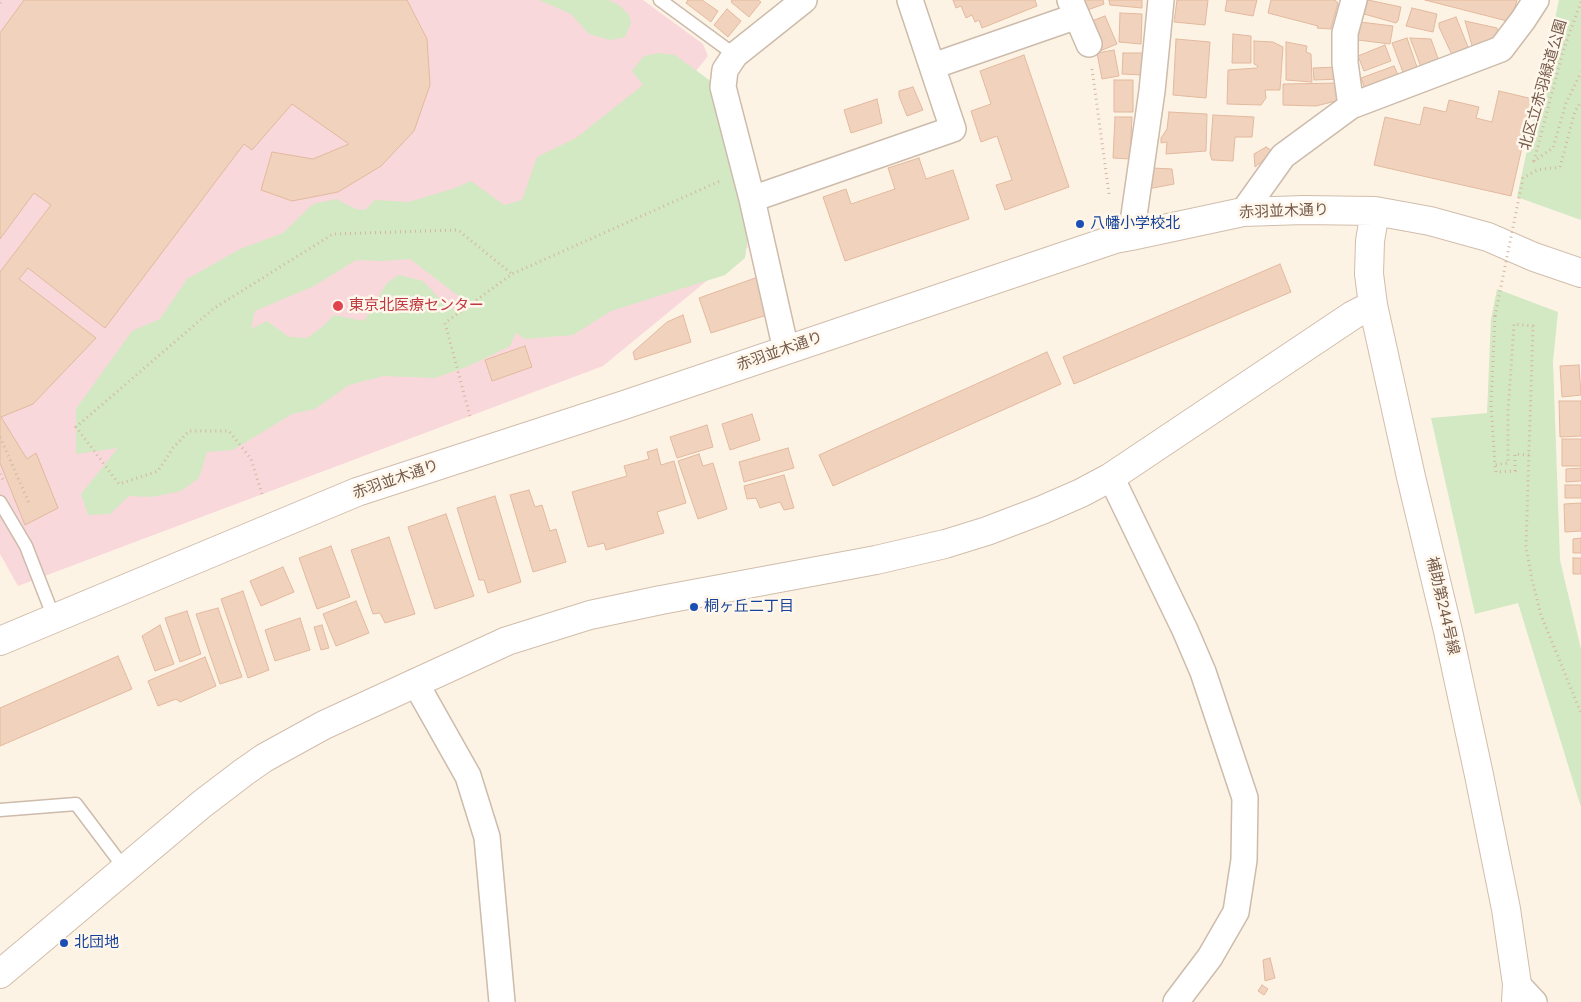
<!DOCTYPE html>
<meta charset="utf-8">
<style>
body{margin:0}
canvas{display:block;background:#fcf3e5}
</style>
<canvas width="1581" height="1002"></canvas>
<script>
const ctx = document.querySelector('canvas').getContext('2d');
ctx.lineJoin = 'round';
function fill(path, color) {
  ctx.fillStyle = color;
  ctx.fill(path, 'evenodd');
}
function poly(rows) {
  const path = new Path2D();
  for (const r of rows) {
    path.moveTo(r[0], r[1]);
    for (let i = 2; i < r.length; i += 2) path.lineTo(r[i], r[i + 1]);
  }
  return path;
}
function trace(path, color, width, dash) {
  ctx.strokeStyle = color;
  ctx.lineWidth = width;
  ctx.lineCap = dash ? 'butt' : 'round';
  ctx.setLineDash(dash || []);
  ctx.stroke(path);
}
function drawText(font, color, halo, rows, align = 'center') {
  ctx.font = font + ' Roboto,"Noto Sans JP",sans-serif';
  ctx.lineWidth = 5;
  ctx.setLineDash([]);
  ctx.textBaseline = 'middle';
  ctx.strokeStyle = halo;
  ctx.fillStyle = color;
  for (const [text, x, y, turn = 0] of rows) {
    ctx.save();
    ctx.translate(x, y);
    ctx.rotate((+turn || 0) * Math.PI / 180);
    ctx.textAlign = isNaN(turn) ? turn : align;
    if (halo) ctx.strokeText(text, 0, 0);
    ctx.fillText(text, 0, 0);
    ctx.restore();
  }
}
fill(poly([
 [0,0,643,0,703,44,708,56,696,71,713,103,748,247,603,366,18,586,0,554]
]), '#f9d8db');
fill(poly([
 [539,0,608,0,619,5,629,15,631,23,625,37,610,40,589,34,571,14],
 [1559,0,1581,0,1581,220,1517,197],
 [659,53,675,55,708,79,714,87,749,229,745,258,725,275,611,311,573,335,525,339,516,333,510,346,469,366,435,378,384,376,349,385,315,409,292,414,233,450,207,452,199,478,181,491,152,497,129,496,110,514,88,515,81,494,118,448,76,454,76,409,132,331,160,319,187,279,240,249,283,233,313,204,336,199,356,209,365,210,375,200,409,202,455,188,471,181,504,205,522,200,537,157,576,138,643,85,632,71,644,56],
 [410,259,473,307,465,311,448,308,423,281,399,275,387,283,364,321,334,315,322,327,307,338,289,337,267,321,251,329,255,311,314,286,356,260,382,261],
 [1497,289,1558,312,1553,361,1560,560,1581,649,1581,807,1518,603,1475,614,1431,418,1487,413,1491,319]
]), '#d2e9c3');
const building = poly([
 [24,0,407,0,427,39,430,85,414,131,381,166,338,192,292,201,261,190,272,152,313,159,349,144,292,104,252,150,244,144,105,328,28,268,19,279,96,338,33,404,1,417,27,459,36,453,58,508,25,525,0,463,0,272,51,205,34,193,0,239,0,33,24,0],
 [688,0,702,0,718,11,711,22,686,3,688,0],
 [732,0,758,0,761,2,749,17,731,2,732,0],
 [953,0,1035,0,1037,6,982,28,979,20,975,22,972,15,966,18,961,6,956,8,953,0],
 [1080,0,1103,0,1104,4,1085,11,1080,0],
 [1109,0,1142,0,1142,8,1110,5,1109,0],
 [1177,0,1208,0,1205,25,1174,22,1177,0],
 [1227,0,1257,0,1253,16,1225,11,1227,0],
 [1271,0,1335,0,1338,3,1331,29,1317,28,1318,26,1268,13,1271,0],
 [1368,0,1401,7,1398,21,1396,23,1364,14,1368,0],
 [1425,0,1517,0,1511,22,1425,0],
 [1412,8,1437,14,1433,32,1406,26,1412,8],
 [727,9,741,21,728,37,714,25,727,9],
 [1120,13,1142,14,1141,44,1119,42,1120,13],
 [1105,16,1117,44,1100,51,1088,27,1089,22,1105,16],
 [1456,17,1468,47,1452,55,1439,27,1439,23,1456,17],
 [1465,21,1497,28,1498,35,1473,49,1465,21],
 [1360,22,1393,26,1390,44,1358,40,1360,22],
 [1233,34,1251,36,1251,63,1232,63,1233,34],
 [1407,38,1418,70,1404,75,1392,43,1407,38],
 [1410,38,1431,39,1439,61,1421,67,1410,38],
 [1176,39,1210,42,1206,98,1173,95,1176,39],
 [1254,41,1273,42,1283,47,1280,90,1265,90,1266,98,1261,105,1227,104,1228,70,1257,68,1258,66,1254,64,1254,41],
 [1286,42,1307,46,1306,52,1311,54,1312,82,1286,80,1286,42],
 [1385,45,1391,61,1364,71,1358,56,1385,45],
 [1114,50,1119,76,1102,79,1097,53,1114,50],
 [1123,53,1144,53,1144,75,1122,74,1123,53],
 [1024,55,1069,187,1005,210,996,185,1012,180,997,136,981,142,971,111,991,104,980,71,1024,55],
 [1394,66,1400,79,1366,92,1361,78,1394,66],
 [1338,67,1341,79,1314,80,1313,68,1338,67],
 [1114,80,1133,80,1133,112,1114,112,1114,80],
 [1341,83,1344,99,1316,106,1283,105,1283,84,1341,83],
 [913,87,923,110,907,116,899,96,899,91,913,87],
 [1499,91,1533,99,1511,196,1374,165,1385,117,1420,125,1424,107,1446,112,1449,100,1479,107,1476,118,1492,122,1499,91],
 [877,99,882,123,851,133,844,110,877,99],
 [1169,112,1207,114,1206,151,1166,154,1167,142,1161,143,1161,138,1167,129,1169,112],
 [1213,115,1254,117,1252,137,1235,137,1233,161,1212,160,1210,154,1213,115],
 [1115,117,1132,117,1130,159,1113,158,1115,117],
 [1266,147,1274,152,1255,167,1254,154,1266,147],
 [919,158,926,179,953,170,969,219,845,261,823,197,846,189,851,204,895,189,888,168,919,158],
 [1153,168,1172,169,1174,184,1148,189,1153,168],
 [1280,264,1291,292,1074,384,1063,357,1280,264],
 [758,277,770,314,711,333,699,298,758,277],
 [683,315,691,342,635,360,633,352,667,322,683,315],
 [525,346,532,367,492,381,485,360,525,346],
 [1047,352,1061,384,833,486,819,455,1047,352],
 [1579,365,1581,395,1562,397,1560,366,1579,365],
 [1559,401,1581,401,1581,436,1560,437,1559,401],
 [752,414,760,440,730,450,722,424,752,414],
 [707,425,713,447,677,458,670,437,707,425],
 [1562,439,1581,439,1581,466,1562,466,1562,439],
 [788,448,794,468,744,482,739,462,788,448],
 [657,449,661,465,674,461,686,503,657,512,664,533,606,550,604,543,588,547,572,492,627,476,624,466,649,459,647,452,657,449],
 [699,454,703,466,713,463,727,509,698,519,678,461,699,454],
 [1581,468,1581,481,1566,482,1566,469,1581,468],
 [784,475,794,508,784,510,780,502,760,508,756,498,747,499,744,486,784,475],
 [1565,485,1581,485,1581,498,1565,498,1565,485],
 [529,490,535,507,542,505,550,531,556,529,566,562,533,572,510,495,529,490],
 [495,496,521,582,488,593,484,580,479,580,457,508,495,496],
 [1581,503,1581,531,1565,532,1564,504,1581,503],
 [446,514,474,596,435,609,408,527,446,514],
 [389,537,415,614,385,623,380,613,373,614,351,550,389,537],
 [1581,538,1581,553,1573,553,1573,539,1581,538],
 [331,546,350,597,317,609,299,558,331,546],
 [1573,558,1581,558,1581,574,1573,574,1573,558],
 [283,567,294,592,261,606,250,581,283,567],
 [243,591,269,670,248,678,221,599,243,591],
 [356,601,369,633,336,646,323,614,356,601],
 [218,608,242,677,220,684,196,614,218,608],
 [187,611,201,654,180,662,165,618,187,611],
 [300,618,310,650,275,661,265,630,300,618],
 [160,625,174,664,155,671,142,636,160,625],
 [322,625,329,648,321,650,314,627,322,625],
 [118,656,132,689,0,746,0,708,118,656],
 [205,657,216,686,180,702,176,699,158,706,148,681,205,657],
 [1270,958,1275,978,1265,981,1263,960,1270,958],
 [1262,985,1268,989,1264,995,1258,991,1262,985]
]);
fill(building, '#f0d2bd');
trace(building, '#e3b99e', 1);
const lane = poly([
 [660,0,735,55],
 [0,502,26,546,54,618],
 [0,810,76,804,125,869]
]);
const street = poly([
 [1070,0,1089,44],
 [933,66,1077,16],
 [1351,106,1345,63,1345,33,1354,0],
 [752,199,953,129,910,0],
 [1243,212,1283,156,1351,106,1501,49,1523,20,1536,0],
 [1131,236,1152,91,1161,0],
 [786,350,752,199,723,87,725,70,735,55,804,0],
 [1111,477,1185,630,1203,672,1245,798,1244,860,1236,912,1210,957,1176,1002],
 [415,682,468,776,487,837,502,1002],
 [1517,984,1534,1002]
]);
const secondary = poly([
 [1375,211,1370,241,1369,274,1373,305,1411,477,1448,631,1479,775,1506,909,1517,984,1516,1002],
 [0,641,357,492,624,405,1115,239,1131,236,1243,212,1304,210,1375,211,1430,221,1488,237,1534,257,1581,273],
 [0,974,202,804,244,772,264,758,324,725,507,641,590,615,661,600,876,560,945,544,987,531,1042,510,1081,493,1111,477,1353,315,1373,305]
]);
trace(lane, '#cdbbab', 15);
trace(street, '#cdbbab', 28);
trace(secondary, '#d2bdab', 30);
trace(poly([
 [1581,2,1564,48,1534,161,1553,148,1566,103,1581,72],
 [0,3,2,0],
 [1092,69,1109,194],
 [1560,167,1575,111,1581,102],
 [1495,316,1491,405,1495,465,1508,463,1508,412,1514,324,1533,326,1526,546,1532,580,1541,615,1581,713],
 [470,416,445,323,512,274,720,181],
 [0,437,29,503],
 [1495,466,1496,472,1515,471,1515,454,1529,455],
 [0,474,4,482],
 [262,494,251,459,229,431,189,431,173,448,158,471,119,484,76,427,213,309,333,234,458,230,512,274]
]), '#d5b6a0', 3, [1, 4]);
trace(lane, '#fff', 12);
trace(street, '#fff', 25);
trace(secondary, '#fff', 28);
trace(poly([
 [1495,316,1523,178,1537,170,1560,167]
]), '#d5b6a0', 3, [1, 4]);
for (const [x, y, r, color] of [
 [1080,224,5,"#1a4fb4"],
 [338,306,6,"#e0444e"],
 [694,607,5,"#1a4fb4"],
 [64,943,5,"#1a4fb4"]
]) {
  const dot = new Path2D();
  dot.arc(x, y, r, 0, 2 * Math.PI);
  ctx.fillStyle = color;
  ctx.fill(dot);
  trace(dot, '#fff7eb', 2);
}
drawText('15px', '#745a4b', '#fff7eb', [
 ["北区立赤羽緑道公園",1544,85,-74],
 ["赤羽並木通り",1284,212,-2],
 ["赤羽並木通り",780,352,-19],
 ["赤羽並木通り",396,480,-19],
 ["補助第244号線",1442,606,77]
]);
drawText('15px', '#164399', '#fff7eb', [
 ["八幡小学校北",1090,224],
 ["桐ヶ丘二丁目",704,607],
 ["北団地",74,943]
], 'left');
drawText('15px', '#be3a42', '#fff7eb', [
 ["東京北医療センター",349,306]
], 'left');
</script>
